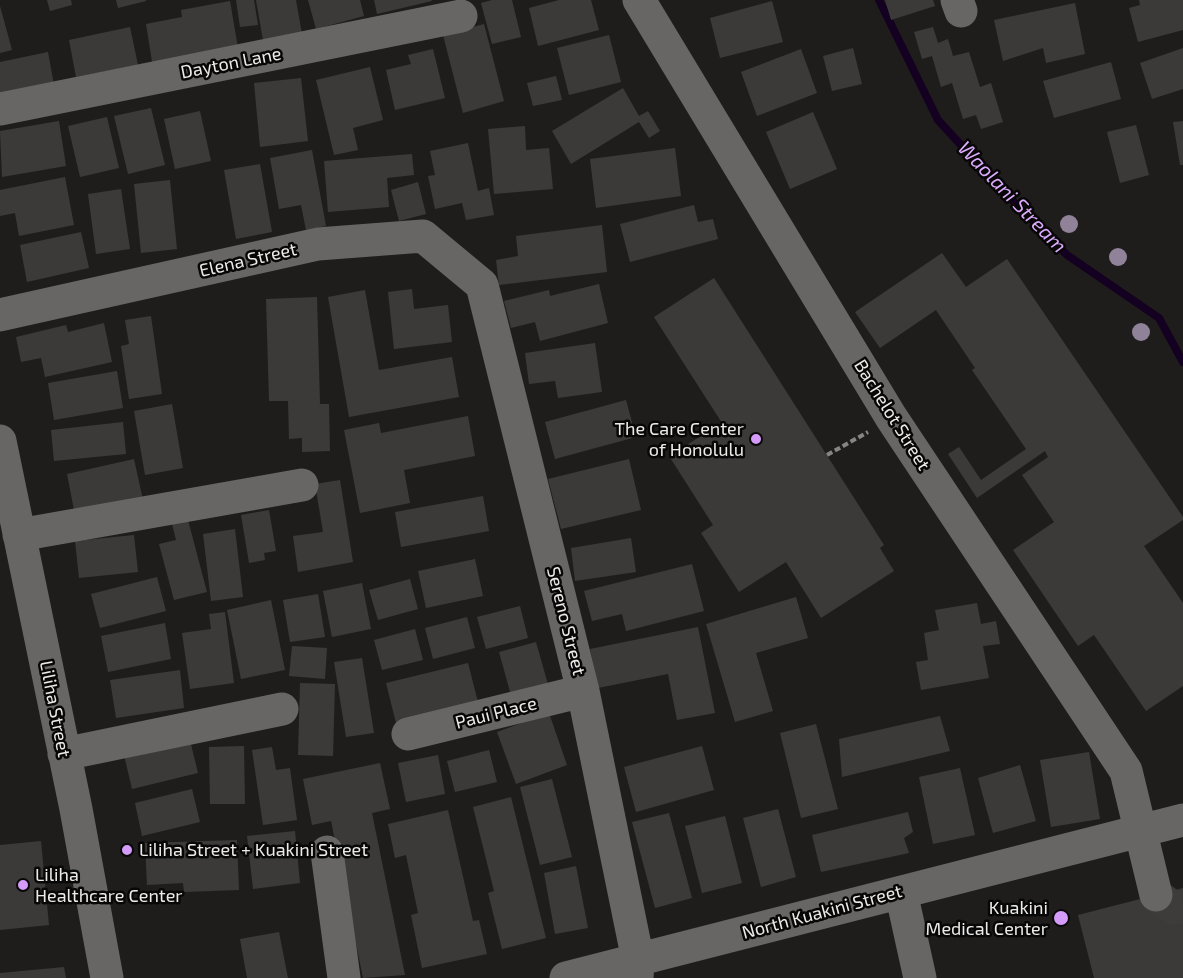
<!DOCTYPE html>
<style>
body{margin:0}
canvas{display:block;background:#1e1d1b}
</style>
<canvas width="1183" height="978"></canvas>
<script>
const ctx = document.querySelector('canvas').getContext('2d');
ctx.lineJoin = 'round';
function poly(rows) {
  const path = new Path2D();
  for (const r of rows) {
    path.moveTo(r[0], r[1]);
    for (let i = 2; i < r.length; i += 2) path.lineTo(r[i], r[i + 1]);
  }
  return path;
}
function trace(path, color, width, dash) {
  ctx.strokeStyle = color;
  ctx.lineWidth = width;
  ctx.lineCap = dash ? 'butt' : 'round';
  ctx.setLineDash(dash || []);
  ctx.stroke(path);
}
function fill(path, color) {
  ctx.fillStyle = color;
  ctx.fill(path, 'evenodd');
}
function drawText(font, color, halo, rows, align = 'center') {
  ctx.font = font + ' "Exo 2",sans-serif';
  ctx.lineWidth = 5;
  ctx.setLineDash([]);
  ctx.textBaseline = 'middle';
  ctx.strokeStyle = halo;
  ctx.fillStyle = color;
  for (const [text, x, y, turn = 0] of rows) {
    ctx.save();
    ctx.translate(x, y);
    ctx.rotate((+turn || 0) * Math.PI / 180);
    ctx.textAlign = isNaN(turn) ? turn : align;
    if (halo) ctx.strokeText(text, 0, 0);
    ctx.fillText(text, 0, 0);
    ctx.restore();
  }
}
trace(poly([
 [879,0,938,120,1003,191,1067,255,1159,318,1183,362]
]), '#140020', 8);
fill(poly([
 [47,0,71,0,72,5,50,11],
 [116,0,146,0,146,1,118,8],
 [236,0,254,0,258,25,240,27],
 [256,0,296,0,302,34,263,40],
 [308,0,360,0,364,16,316,29],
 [374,0,431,0,432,1,377,14],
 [492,0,512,0,521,37,492,44,481,3],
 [559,0,591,0,599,30,538,46,529,8],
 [885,0,933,0,935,6,891,20],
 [1139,0,1183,0,1183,30,1138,42,1129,8,1140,5],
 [230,1,238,48,153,68,146,24,182,17,181,10],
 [772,1,783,42,720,58,710,18],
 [1075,3,1085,54,1046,63,1043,48,1003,61,994,20],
 [0,6,12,50,0,53],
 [484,24,504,101,463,113,443,35],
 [130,27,138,65,76,77,69,40],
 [933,27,938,43,948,39,953,56,969,52,980,87,991,83,1003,122,981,129,976,115,963,119,952,83,941,87,932,56,922,59,914,32],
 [609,35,621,82,569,95,557,48],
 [853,48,862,84,832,91,823,56],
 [1183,48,1183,89,1152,99,1140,63],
 [433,49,445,98,395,110,386,70,411,64,408,55],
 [801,49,817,93,757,116,741,72],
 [48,52,54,85,0,96,0,62],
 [1111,62,1121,99,1054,118,1043,81],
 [370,67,383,120,353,128,358,150,334,155,316,80],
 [556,76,562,100,533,106,527,83],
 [301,78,308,141,260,147,254,83],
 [623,88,639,116,648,111,660,131,649,138,639,122,571,164,552,131],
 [151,108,165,165,128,174,114,116],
 [200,111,211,161,175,169,164,119],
 [813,112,837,169,790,189,766,132],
 [107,117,119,168,80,177,68,126],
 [59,121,66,166,2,177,0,131],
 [1183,121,1183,165,1180,165,1173,122],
 [1136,125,1149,175,1120,183,1107,132],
 [525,126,526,150,549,148,553,189,494,194,488,129],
 [468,143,478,191,489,188,494,215,466,220,462,203,435,209,428,176,435,175,430,151],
 [675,148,681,196,596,208,590,159],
 [312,150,326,226,306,230,301,205,279,209,270,158],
 [412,154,414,175,387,178,389,207,328,212,324,161],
 [260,164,272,232,236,239,224,170],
 [65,177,74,225,19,236,15,213,0,216,0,190],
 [170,180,177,249,141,253,134,184],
 [418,182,426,214,399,221,391,190],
 [121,189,130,249,96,254,88,194],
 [694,205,698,222,713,219,718,239,630,262,620,224],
 [602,225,607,272,499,285,496,260,518,256,516,236],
 [81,232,89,268,27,282,20,245],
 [942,253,966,287,1007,259,1183,517,1183,520,1144,546,1183,603,1183,686,1146,711,1094,635,1078,646,1013,550,1054,522,1022,475,1048,457,1045,451,977,498,948,454,959,447,981,480,1026,449,972,370,975,368,936,310,880,348,855,312],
 [714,278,884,545,880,548,894,571,821,618,786,562,739,592,701,533,713,525,669,456,722,423,654,317],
 [599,284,608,323,540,341,535,322,511,328,504,301,549,290,550,296],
 [412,289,414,309,448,305,452,342,394,349,388,292],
 [365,290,379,370,452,357,459,397,349,417,328,297],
 [317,297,320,404,329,404,330,451,302,452,302,438,289,439,288,401,269,401,266,299],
 [151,316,162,394,129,399,121,346,129,344,125,320],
 [104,323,112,362,45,377,41,358,21,362,16,337,66,325,68,332],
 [595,343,602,392,558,398,555,381,529,384,525,353],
 [117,371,123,408,54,420,48,383],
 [626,400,636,437,555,459,545,422],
 [172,404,183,468,145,475,134,411],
 [468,416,475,456,404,470,410,503,360,513,344,430,379,423,381,433],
 [123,422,126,454,54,461,51,430],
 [134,459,143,500,75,515,67,474],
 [629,459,641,510,561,529,548,479],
 [340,480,353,562,298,572,293,536,323,532,315,484],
 [483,496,489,531,401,547,395,512],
 [269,510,276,551,264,553,265,560,249,563,241,515],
 [188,520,207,592,174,600,159,544,176,540,172,524],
 [235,529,243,597,211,601,203,534],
 [134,535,138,572,79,578,75,541],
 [631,538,636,572,575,581,571,548],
 [475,559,483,596,426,608,418,571],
 [692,564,704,611,626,631,622,614,592,621,584,591],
 [157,577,166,611,100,628,91,594],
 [410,579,418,609,378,620,369,590],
 [362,583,371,629,332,637,323,591],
 [318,594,325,637,290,642,283,600],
 [796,597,808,638,756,653,773,711,735,722,706,624],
 [271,600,285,670,241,679,227,610],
 [977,603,981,624,996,621,1000,644,983,646,989,678,921,690,916,662,928,660,924,633,939,630,935,610],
 [520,606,528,638,486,649,477,617],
 [225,612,234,683,190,689,182,633,211,629,209,614],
 [467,617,475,648,433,659,425,628],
 [165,623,171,659,108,672,101,636],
 [698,627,715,713,677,720,668,674,598,688,590,649],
 [415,629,423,660,382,670,374,640],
 [536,642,549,688,512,699,499,652],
 [292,646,327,648,325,679,289,676],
 [362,658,374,733,346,737,334,662],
 [468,663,478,702,396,723,386,683],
 [180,670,184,708,116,718,110,680],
 [300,683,335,684,333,756,298,755],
 [549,713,567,765,516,784,497,732],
 [940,716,950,751,842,777,839,739],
 [816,724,838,809,801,818,780,733],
 [190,740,198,773,132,789,124,755],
 [244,746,245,804,210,804,209,747],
 [702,746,714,790,636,812,624,767],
 [272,747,276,770,290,768,297,820,263,825,252,750],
 [489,750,497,782,455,792,447,761],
 [1089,752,1100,819,1051,827,1040,760],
 [438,755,445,794,406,802,398,763],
 [380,763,390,809,372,813,405,975,363,978,331,821,312,825,303,779],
 [1020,765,1036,821,993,833,978,778],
 [960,768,975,835,933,844,919,777],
 [552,779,572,857,540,865,520,787],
 [192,789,200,822,142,836,135,803],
 [511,797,546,938,502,949,488,893,494,891,473,807],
 [778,809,796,877,761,887,743,818],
 [448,810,473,921,479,920,487,954,422,968,411,915,418,913,406,855,395,858,388,824],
 [908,812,913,832,904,838,909,853,821,872,812,835],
 [669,813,692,898,655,908,632,822],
 [725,816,742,883,702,893,685,826],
 [295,831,300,883,253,889,247,836],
 [237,840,239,890,184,892,183,883,147,885,145,843],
 [41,841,49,925,0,930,0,845],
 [576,866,588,928,555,934,544,873],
 [1183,888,1183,978,1094,978,1078,915],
 [279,932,288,978,247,978,240,939],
 [64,967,66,978,0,978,0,973]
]), '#3b3a38');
trace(poly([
 [1156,895,1174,908,1183,907]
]), '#3d3c3a', 33, [33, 16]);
trace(poly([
 [827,455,868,432]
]), '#868583', 4, [6, 3]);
trace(poly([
 [639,0,891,417,1126,771,1156,895],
 [957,0,961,11],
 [0,109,461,16],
 [0,315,318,244,423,236,482,285,583,691,638,960,637,978],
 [0,441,76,809,107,978],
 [19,535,302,485],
 [408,734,583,691],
 [64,754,282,709],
 [327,852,344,978],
 [901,892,920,978],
 [566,978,1183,820]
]), '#676664', 33);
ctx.fillStyle = '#908298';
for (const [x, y] of [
 [1069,224],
 [1118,257],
 [1141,332]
]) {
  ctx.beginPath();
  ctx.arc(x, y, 9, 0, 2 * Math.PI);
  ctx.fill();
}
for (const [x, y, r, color] of [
 [756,439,6,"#d59bfa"],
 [127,850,6,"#d59bfa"],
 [23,885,6,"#d59bfa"],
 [1061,918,8,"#d59bfa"]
]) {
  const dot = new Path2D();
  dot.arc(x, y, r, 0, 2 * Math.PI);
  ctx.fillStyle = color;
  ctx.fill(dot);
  trace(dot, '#080707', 2);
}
drawText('18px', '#ecebe9', '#080707', [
 ["Dayton Lane",231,63,-11],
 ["Elena Street",248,260,-13],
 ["Bachelot Street",892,415,58],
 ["Sereno Street",566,621,76],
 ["Liliha Street",55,709,79],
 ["Paui Place",496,713,-14],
 ["North Kuakini Street",822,912,-15]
]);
drawText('18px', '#ecebe9', '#080707', [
 ["The Care Center",744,429],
 ["of Honolulu",744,450],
 ["Liliha Street + Kuakini Street",139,850,"left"],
 ["Liliha",35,875,"left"],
 ["Healthcare Center",35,896,"left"],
 ["Kuakini",1048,908],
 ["Medical Center",1048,929]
], 'right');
drawText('italic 20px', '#ddabfd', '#080707', [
 ["Waolani Stream",1012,197,46]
]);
</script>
